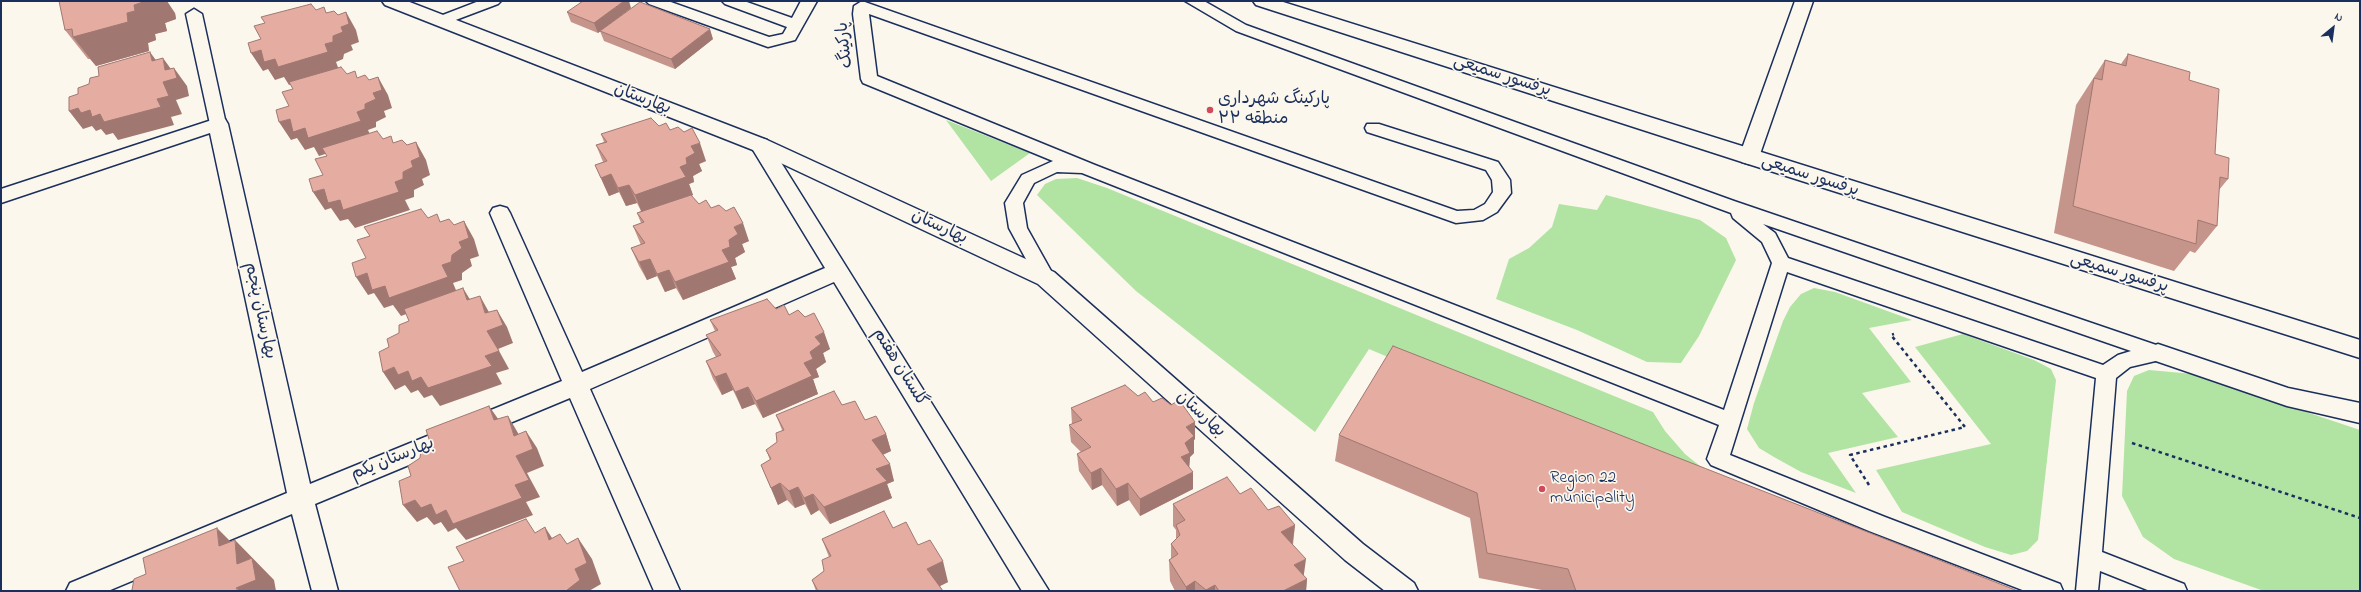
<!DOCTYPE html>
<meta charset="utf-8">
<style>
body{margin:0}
#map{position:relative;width:2361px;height:592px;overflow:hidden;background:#fbf7ec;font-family:"Indie Flower",sans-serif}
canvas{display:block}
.frame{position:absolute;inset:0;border:2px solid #1b2f5e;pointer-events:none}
.north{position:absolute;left:2313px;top:8px;width:40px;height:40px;-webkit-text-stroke:3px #fbf7ec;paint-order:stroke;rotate:29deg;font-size:11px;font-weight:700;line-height:16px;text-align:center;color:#1b2f5e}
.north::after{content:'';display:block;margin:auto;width:14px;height:18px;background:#1b2f5e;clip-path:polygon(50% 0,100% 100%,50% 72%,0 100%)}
</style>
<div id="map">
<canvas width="2361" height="592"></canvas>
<div class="frame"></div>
<div class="north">N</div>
</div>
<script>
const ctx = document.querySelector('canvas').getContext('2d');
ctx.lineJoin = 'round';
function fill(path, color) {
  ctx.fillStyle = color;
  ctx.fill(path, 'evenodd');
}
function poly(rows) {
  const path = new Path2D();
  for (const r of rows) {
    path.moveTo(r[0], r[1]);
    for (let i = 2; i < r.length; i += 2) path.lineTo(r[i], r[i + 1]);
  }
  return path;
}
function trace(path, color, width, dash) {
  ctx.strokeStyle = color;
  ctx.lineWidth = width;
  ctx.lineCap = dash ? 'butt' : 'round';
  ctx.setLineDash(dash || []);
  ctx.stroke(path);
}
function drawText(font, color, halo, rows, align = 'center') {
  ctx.font = font + ' "Indie Flower","Playpen Sans Arabic",sans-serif';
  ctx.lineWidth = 3.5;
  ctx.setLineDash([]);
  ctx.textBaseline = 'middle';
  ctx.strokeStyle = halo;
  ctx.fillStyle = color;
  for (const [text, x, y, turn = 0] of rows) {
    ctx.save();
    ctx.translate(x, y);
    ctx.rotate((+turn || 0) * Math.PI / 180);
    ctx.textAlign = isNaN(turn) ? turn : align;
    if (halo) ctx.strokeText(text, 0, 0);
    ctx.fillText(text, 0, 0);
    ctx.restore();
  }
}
fill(poly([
 [946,120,1030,153,991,181],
 [1077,178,1107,188,1653,412,1665,431,1685,454,1762,516,1369,349,1315,432,1136,291,1037,195,1045,184,1056,179],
 [1606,195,1700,220,1726,238,1736,260,1699,336,1681,363,1647,362,1577,330,1496,299,1509,259,1529,248,1552,227,1559,204,1597,210],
 [1814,288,1835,292,1912,320,1869,328,1911,382,1862,393,1898,437,1828,453,1856,493,1801,472,1774,457,1759,448,1747,429,1754,403,1783,321,1790,307,1801,294],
 [1963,334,2034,360,2051,369,2056,380,2038,540,2027,551,2011,555,1985,547,1902,512,1876,470,1991,444,1915,347],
 [2149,370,2193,374,2360,430,2360,591,2264,591,2174,559,2143,537,2122,496,2127,391,2134,376]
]), '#b1e3a3');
const lane = poly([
 [479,1,501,1,498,4,445,24,440,26,432,21,435,18,479,1],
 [646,1,668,1,769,37,783,34,787,27,725,4,722,1,744,1,792,18,801,1,817,1,795,40,768,47,649,4,646,1],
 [862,1,1457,211,1474,210,1485,204,1493,192,1492,180,1486,170,1367,132,1365,128,1367,124,1379,124,1498,162,1510,180,1511,193,1508,197,1497,212,1483,220,1456,223,869,14,877,76,1095,165,1724,410,1772,263,1762,242,1733,218,1731,213,1236,31,1185,1,1204,1,1246,25,1734,201,2165,348,2168,353,2164,359,2130,367,2116,378,2102,552,2184,584,2187,591,2150,591,2100,571,2098,591,2076,591,2096,378,1787,272,1730,455,1885,517,2060,584,2063,591,2025,591,1869,531,1711,465,1707,459,1719,425,1082,173,1057,172,1034,183,1023,203,1027,228,1055,278,1053,283,1046,285,1039,283,1009,228,1005,203,1022,175,1053,161,863,83,861,79,853,14,854,6,862,1],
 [1763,224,2131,351,2118,355,2103,365,1788,258,1775,233,1763,224],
 [194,9,202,14,226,124,224,128,218,129,212,128,210,124,186,14,194,9]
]);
const street = poly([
 [1795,1,1813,1,1759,157,1756,162,1749,164,1742,162,1739,157,1795,1],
 [218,118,225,119,228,124,310,484,562,381,490,213,493,208,500,206,507,208,510,213,582,372,825,268,750,145,753,140,760,138,767,140,1049,591,1022,591,834,282,590,389,680,591,654,591,570,398,315,504,338,591,312,591,292,514,108,591,66,591,70,583,287,493,210,133,1,203,1,189,218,118]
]);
const secondary = poly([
 [382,1,407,1,767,140,1054,272,1363,544,1414,583,1418,591,1385,591,1345,560,1038,284,753,150,385,5,382,1],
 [1253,1,1280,1,2360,340,2360,358,1742,162,1256,5,1253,1],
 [2158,344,2288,388,2360,403,2360,423,2287,406,2150,359,2147,353,2150,347,2158,344]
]);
trace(lane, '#1b2f5e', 3);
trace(street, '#1b2f5e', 3);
trace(secondary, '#1b2f5e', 3);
trace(poly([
 [2132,443,2360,518],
 [1869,485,1850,455,1965,427,1891,335,1894,334]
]), '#1b2f5e', 2.5, [3.5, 3.5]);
fill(lane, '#fbf7ec');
fill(street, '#fbf7ec');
fill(secondary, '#fbf7ec');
fill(poly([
 [631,8,598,33,571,22,567,12],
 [175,13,176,19,165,23,167,31,155,34,156,40,148,43,149,51,96,66,90,59,88,59,65,30],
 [600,31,713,39,675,69,604,41],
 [2128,54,2189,80,2215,154,2228,179,2219,190,2217,226,2195,253,2190,251,2174,271,2054,233,2076,105,2105,60,2121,64],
 [659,126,670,130,706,161,699,164,702,171,693,176,694,182,689,184,693,195,691,196,699,204,711,208,749,241,742,244,745,252,735,258,737,265,731,267,736,279,683,300,676,288,665,292,657,276,647,280,639,266,631,248,641,245,633,226,641,223,637,213,641,211,637,203,626,206,619,192,609,196,603,183,595,165,603,162,596,145,604,142,601,134],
 [776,309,789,315,830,349,823,353,826,362,816,369,819,377,813,379,818,394,763,418,755,404,742,409,733,390,722,395,713,379,706,361,716,357,713,352,706,335,715,331,710,320],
 [1138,396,1153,402,1195,439,1194,440,1194,453,1190,457,1189,467,1193,489,1140,516,1129,500,1117,506,1102,485,1092,490,1079,471,1077,454,1081,452,1071,442,1069,425,1072,424,1071,408],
 [842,405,886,434,891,451,883,455,894,481,887,484,892,498,830,524,819,510,811,515,805,504,795,508,787,500,778,505,761,465,770,460,766,450,777,442,782,430,776,415],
 [1339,435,2018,591,1547,591,1479,578,1470,518,1335,461],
 [1240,494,1268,510,1295,525,1293,545,1303,575,1307,579,1306,591,1175,591,1170,581,1169,560,1171,559,1171,544,1176,539,1176,530,1173,526,1173,504],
 [893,528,918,545,948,582,940,586,943,591,816,591,812,580,824,571,829,557,822,539]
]), '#c5948b');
fill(poly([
 [141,1,167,1,175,13,176,19,165,23,167,31,155,34,156,40,148,43,149,51,96,66,73,37,127,13,134,5],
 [624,1,629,1,631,8,598,33,594,23],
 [346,12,356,30,359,42,351,45,353,50,344,54,343,59,336,62,339,70,289,85,284,77,275,80,268,69,263,71,251,53,261,50,325,44,333,36,341,27],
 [710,29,713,39,675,69,671,59],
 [150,52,163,70,152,61],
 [163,58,176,76,174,68,187,86,189,96,176,100,182,114,171,117,174,125,118,140,113,133,106,135,101,129,96,131,92,126,83,129,69,111,78,108,90,110,157,99,163,82,165,70],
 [378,77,388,95,392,108,384,111,386,117,376,122,376,127,368,130,372,139,319,156,314,147,305,150,297,138,291,140,279,122,290,119,357,112,365,104,373,93],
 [416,142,426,160,430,175,422,179,424,185,414,190,414,197,405,200,410,210,355,228,348,219,340,221,331,208,325,210,313,192,324,189,395,182,403,172,411,161],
 [700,143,706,161,699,164,702,171,693,176,694,182,689,184,693,195,642,213,635,195,680,167,686,158,691,146],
 [611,174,619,192,609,196,601,178],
 [629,185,637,203,626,206,618,188],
 [464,221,474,239,479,256,470,259,472,266,462,273,462,280,453,283,458,295,401,316,393,305,384,308,374,293,368,295,356,277,367,273,385,286,442,265,452,255,459,242],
 [743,223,749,241,742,244,745,252,735,258,737,265,731,267,736,279,683,300,675,282,722,250,729,240,734,227],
 [650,259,657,276,647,280,639,262],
 [669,270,676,288,665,292,657,274],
 [463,288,474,306,467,300],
 [480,296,490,314,497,310,507,327,513,343,498,349,509,369,496,373,502,384,440,406,432,395,424,398,418,390,411,393,405,385,395,390,383,372,394,367,408,371,421,377,485,356,487,331,485,313],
 [824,332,830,349,823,353,826,362,816,369,819,377,813,379,818,394,763,418,756,401,804,363,810,352,815,337],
 [726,373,733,390,722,395,715,377],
 [748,387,755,404,742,409,735,392],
 [489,406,501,423,494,420],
 [508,416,518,433,524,453,526,431,537,448,544,466,527,473,540,497,526,502,533,515,466,540,456,528,448,532,441,522,434,525,427,517,417,522,403,505,415,500,431,504,446,510,515,485,516,456,514,436],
 [1195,422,1195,439,1194,440,1194,453,1190,457,1189,470,1181,457,1186,427],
 [886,434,891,451,877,457,872,440],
 [890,464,894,481,887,484,892,498,830,524,824,507,876,469],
 [1101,468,1102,485,1092,490,1091,473],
 [1193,472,1193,489,1140,516,1140,499],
 [780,483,787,500,778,505,771,488],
 [1128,483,1129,500,1117,506,1116,489],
 [798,487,805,504,795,508,789,491],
 [813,494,819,510,811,515,804,498],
 [1295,525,1292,547,1281,532],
 [545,527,559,549,549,540],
 [217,528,236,547,235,540,274,580,276,591,238,591,219,546],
 [578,538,592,559,601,584,589,591,567,591],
 [1306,559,1303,581,1294,565],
 [943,561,948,582,932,590,927,569],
 [1307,579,1306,591,1283,591],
 [1195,581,1195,591,1186,591,1186,587],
 [1215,585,1215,591,1206,591,1206,590]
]), '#a07871');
const building = poly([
 [59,1,146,1,134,5,135,11,127,13,128,22,73,37,72,29,65,30,59,1],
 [583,1,624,1,594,23,567,12,583,1],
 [640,2,710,29,671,59,600,31,640,2],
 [311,4,316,10,324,7,326,13,334,11,338,15,346,12,349,24,341,27,343,32,333,36,333,42,325,44,328,52,278,67,275,59,264,62,261,50,251,53,248,43,261,39,254,26,265,23,261,17,311,4],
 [150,52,152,61,163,58,165,70,174,68,177,78,163,82,169,96,157,99,161,107,104,122,100,114,92,117,90,110,81,113,78,108,69,111,69,97,78,94,78,88,89,84,90,78,99,76,98,67,150,52],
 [2128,54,2190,72,2189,80,2219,89,2215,154,2229,158,2228,179,2220,177,2217,226,2198,220,2196,244,2073,206,2094,78,2102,80,2105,60,2126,66,2128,54],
 [341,67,347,74,355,71,357,78,365,75,369,80,378,77,382,90,373,93,376,99,365,104,365,109,357,112,361,121,308,138,305,128,293,132,290,119,279,122,276,110,289,106,282,92,293,89,289,82,341,67],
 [651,118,659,126,666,123,670,130,678,127,684,132,692,128,700,143,691,146,695,153,686,158,687,164,680,167,686,177,635,195,629,185,618,188,611,174,601,178,595,165,607,161,596,145,607,142,601,134,651,118],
 [377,131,383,139,391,136,393,143,402,140,407,145,416,142,420,157,411,161,413,167,403,172,403,179,395,182,399,192,343,210,340,200,328,203,324,189,313,192,309,179,323,175,315,159,327,156,322,148,377,131],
 [691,195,699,204,706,200,711,208,719,205,726,211,734,207,743,223,734,227,738,234,729,240,730,247,722,250,729,262,675,282,669,270,657,274,650,259,639,262,631,248,645,243,633,226,644,222,637,213,691,195],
 [421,209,428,218,437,214,440,222,449,219,454,225,464,221,469,238,459,242,462,248,452,255,451,262,442,265,448,277,389,298,385,286,372,290,367,273,356,277,352,263,366,258,357,240,370,236,364,227,421,209],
 [463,288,467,300,480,296,485,313,497,310,503,325,487,331,499,351,485,356,492,366,428,388,421,377,412,381,408,371,398,375,394,367,383,372,379,352,389,347,387,339,399,333,399,325,409,321,404,309,463,288],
 [767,299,776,309,784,305,789,315,798,310,805,317,814,313,824,332,815,337,821,344,810,352,813,359,804,363,812,376,756,401,748,387,735,392,726,373,715,377,706,361,721,355,706,335,718,330,710,320,767,299],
 [1393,346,2018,591,1576,591,1568,569,1487,553,1477,493,1339,435,1393,346],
 [1125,385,1138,396,1145,392,1153,402,1162,398,1171,405,1179,400,1195,422,1186,427,1194,436,1185,443,1190,453,1181,457,1193,472,1140,499,1128,483,1116,489,1101,468,1091,473,1077,454,1091,447,1069,425,1082,420,1071,408,1125,385],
 [834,391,842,405,855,401,865,420,876,416,886,434,872,440,890,464,876,469,887,481,824,507,813,494,804,498,798,487,789,491,780,483,771,488,761,465,771,459,766,450,777,442,776,433,784,430,776,415,834,391],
 [489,406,494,420,508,416,514,436,526,431,533,449,516,456,529,480,515,485,522,498,453,524,446,510,436,515,431,504,421,508,415,500,403,505,399,481,411,476,408,466,420,458,421,449,431,445,426,430,489,406],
 [1227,477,1240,494,1251,488,1268,510,1279,506,1295,525,1281,532,1306,559,1294,565,1307,579,1283,591,1219,591,1215,585,1206,590,1195,581,1186,587,1169,560,1178,554,1171,544,1180,535,1176,525,1185,520,1173,504,1227,477],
 [884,511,893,528,906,522,918,545,930,540,943,561,927,569,943,591,818,591,812,580,824,571,822,560,831,556,822,539,884,511],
 [526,519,535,533,545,527,549,540,560,534,567,544,578,538,587,563,575,569,580,580,567,590,567,591,460,591,448,567,464,561,456,547,526,519],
 [217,528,219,546,235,540,237,564,252,558,256,580,236,588,238,591,130,591,132,590,134,579,146,574,143,558,217,528]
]);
fill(building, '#e5aca2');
trace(building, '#a07871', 1);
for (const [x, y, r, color] of [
 [1210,110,4,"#d1495b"],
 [1542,489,4,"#d1495b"]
]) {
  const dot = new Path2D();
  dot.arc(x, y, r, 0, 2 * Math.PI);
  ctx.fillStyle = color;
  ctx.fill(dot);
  trace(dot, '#fbf7ec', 1.5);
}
drawText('17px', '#1b2f5e', '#fbf7ec', [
 ["پارکینگ",846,45,-96],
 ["پرفسور سمیعی",1502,77,18],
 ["بهارستان",642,100,21],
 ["پرفسور سمیعی",1810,177,18],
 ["بهارستان",939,228,25],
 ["پرفسور سمیعی",2119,274,17],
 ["بهارستان پنجم",259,311,78],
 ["گلستان هفتم",899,368,58],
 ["بهارستان",1200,415,42],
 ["بهارستان یکم",393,460,-22]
]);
drawText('17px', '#1b2f5e', '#fbf7ec', [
 ["پارکینگ شهرداری",1218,100],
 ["منطقه ۲۲",1218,120],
 ["Region 22",1550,479],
 ["municipality",1550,499]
], 'left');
</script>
